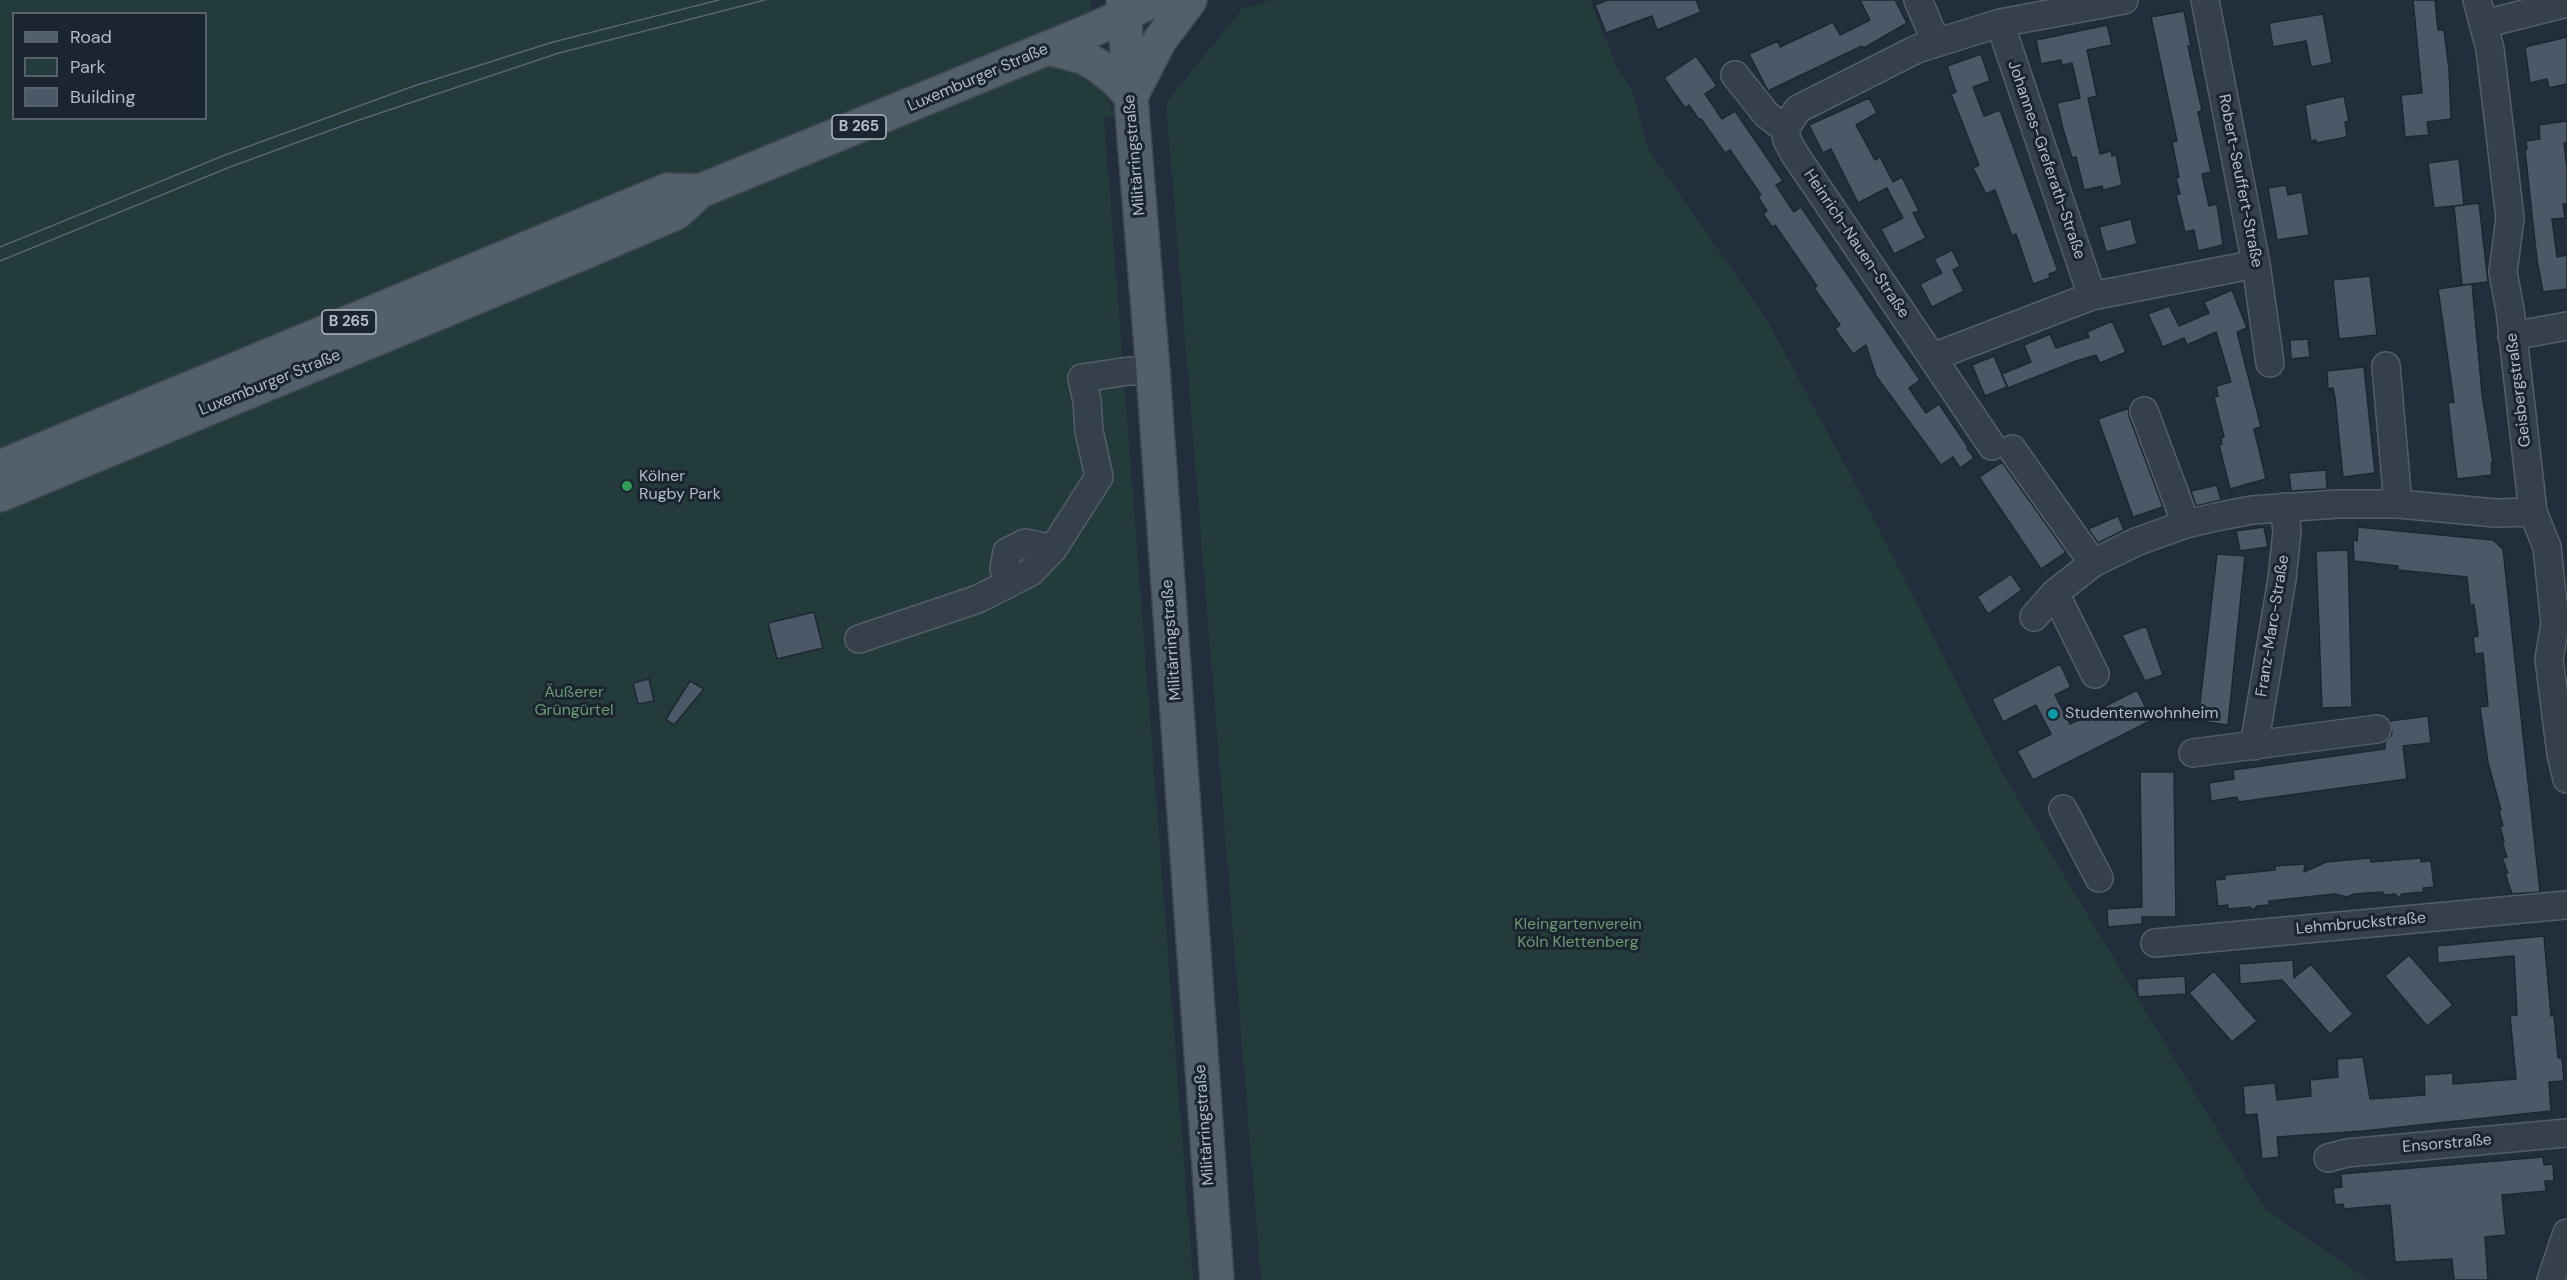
<!DOCTYPE html>
<meta charset="utf-8">
<style>
body{margin:0}
#map{position:relative;width:2567px;height:1280px;overflow:hidden;background:#222e3b;font-family:"DM Sans",sans-serif}
canvas{display:block}
.legend{position:absolute;left:12px;top:12px;width:195px;height:108px;box-sizing:border-box;background:#1b2530;border:2px solid #57616c;margin:0;padding:8px 10px;list-style:none;font-size:18px;color:#b2bbc7}
.legend li{display:flex;align-items:center;gap:12px;height:30px}
.legend b{width:30px;border:2px solid #57616c}
</style>
<div id="map">
<canvas width="2567" height="1280"></canvas>
<ul class="legend">
<li><b style="height:8px;background:#545f6c"></b>Road</li>
<li><b style="height:16px;background:#243b3c"></b>Park</li>
<li><b style="height:16px;background:#4b5867"></b>Building</li>
</ul>
</div>
<script>
const ctx = document.querySelector('canvas').getContext('2d');
ctx.lineJoin = 'round';
function fill(path, color) {
  ctx.fillStyle = color;
  ctx.fill(path, 'evenodd');
}
function poly(rows) {
  const path = new Path2D();
  for (const r of rows) {
    path.moveTo(r[0], r[1]);
    for (let i = 2; i < r.length; i += 2) path.lineTo(r[i], r[i + 1]);
  }
  return path;
}
function trace(path, color, width, dash) {
  ctx.strokeStyle = color;
  ctx.lineWidth = width;
  ctx.lineCap = dash ? 'butt' : 'round';
  ctx.setLineDash(dash || []);
  ctx.stroke(path);
}
function drawText(font, color, halo, rows, align = 'center') {
  ctx.font = font + ' "DM Sans",sans-serif';
  ctx.lineWidth = 6;
  ctx.setLineDash([]);
  ctx.textBaseline = 'middle';
  ctx.strokeStyle = halo;
  ctx.fillStyle = color;
  for (const [text, x, y, turn = 0] of rows) {
    ctx.save();
    ctx.translate(x, y);
    ctx.rotate((+turn || 0) * Math.PI / 180);
    ctx.textAlign = isNaN(turn) ? turn : align;
    if (halo) ctx.strokeText(text, 0, 0);
    ctx.fillText(text, 0, 0);
    ctx.restore();
  }
}
fill(poly([
 [0,0,1091,0,1102,85,1115,117,1104,117,1193,1280,0,1280],
 [14,14,206,14,206,118,14,118],
 [1271,0,1590,0,1617,68,1632,89,1648,149,1766,318,1871,513,2002,772,2265,1209,2368,1280,1261,1280,1166,103,1242,9]
]), '#243b3c');
const building = poly([
 [1608,0,1696,0,1701,12,1657,30,1652,16,1606,33,1595,5,1608,0],
 [1860,0,1895,0,1907,23,1864,48,1862,46,1768,91,1749,54,1778,41,1780,47,1833,22,1840,35,1870,20,1860,0],
 [2413,0,2435,0,2438,30,2444,30,2449,69,2451,119,2427,122,2429,135,2405,137,2401,95,2422,93,2413,0],
 [2184,11,2191,46,2188,46,2202,111,2198,112,2211,172,2202,174,2209,206,2217,204,2223,245,2198,251,2194,230,2185,232,2176,195,2180,194,2176,178,2179,177,2172,142,2177,141,2151,17,2184,11],
 [2323,14,2332,63,2311,67,2306,41,2273,47,2269,23,2323,14],
 [2107,25,2112,45,2087,50,2097,96,2088,98,2100,154,2111,151,2112,156,2116,155,2122,185,2103,190,2102,186,2084,190,2076,157,2072,158,2063,129,2057,103,2080,98,2072,63,2062,65,2061,60,2041,64,2036,40,2107,25],
 [2567,37,2567,84,2549,88,2547,79,2530,83,2525,47,2567,37],
 [1981,54,1990,81,1973,87,1984,116,2000,110,2058,271,2049,274,2050,278,2033,284,2016,234,2012,236,1995,190,1986,194,1973,168,1979,165,1951,94,1956,92,1947,66,1981,54],
 [1696,56,1717,86,1705,94,1722,119,1735,111,1755,140,1783,181,1776,185,1785,199,1794,212,1801,207,1920,380,1909,388,1917,400,1926,413,1939,404,1968,447,1967,448,1974,458,1960,468,1953,457,1941,465,1876,376,1866,345,1853,354,1835,329,1840,325,1814,288,1817,286,1775,225,1772,227,1763,214,1767,211,1758,197,1761,195,1730,150,1725,153,1701,119,1699,120,1689,105,1685,108,1664,78,1696,56],
 [2344,96,2349,121,2345,122,2347,137,2316,143,2316,140,2311,141,2305,105,2344,96],
 [1869,98,1877,113,1856,125,1875,160,1880,157,1893,182,1902,177,1919,211,1913,213,1926,238,1894,254,1881,229,1903,218,1887,188,1858,203,1831,149,1823,153,1809,125,1869,98],
 [2567,121,2567,143,2564,143,2567,169,2567,204,2563,204,2565,218,2552,219,2557,257,2567,255,2567,289,2543,292,2537,260,2525,150,2527,149,2526,141,2540,139,2539,125,2567,121],
 [2459,159,2464,205,2434,208,2428,163,2459,159],
 [2286,185,2288,195,2302,192,2309,235,2277,240,2268,188,2286,185],
 [2479,203,2488,282,2462,285,2454,206,2479,203],
 [2131,219,2137,244,2106,252,2099,227,2131,219],
 [1952,250,1960,266,1953,270,1964,291,1932,307,1920,284,1942,273,1934,259,1952,250],
 [2370,276,2377,335,2339,339,2333,280,2370,276],
 [2472,284,2482,394,2493,463,2491,463,2492,475,2457,479,2448,403,2454,402,2438,289,2472,284],
 [2232,290,2247,328,2237,332,2261,427,2254,429,2266,479,2230,489,2219,445,2222,444,2221,438,2224,437,2214,397,2218,396,2216,386,2231,382,2216,332,2187,345,2184,338,2163,347,2148,314,2169,306,2179,326,2209,313,2204,302,2232,290],
 [2112,321,2126,352,2100,363,2096,355,2076,361,2008,388,2002,374,2031,362,2024,345,2050,334,2056,348,2089,337,2087,332,2112,321],
 [2308,339,2310,357,2291,359,2290,340,2308,339],
 [1994,356,2007,387,1985,396,1972,365,1994,356],
 [2364,367,2375,473,2343,477,2335,398,2333,388,2328,389,2327,371,2364,367],
 [2129,408,2129,416,2163,507,2133,517,2098,419,2129,408],
 [2002,462,2066,552,2041,569,1979,477,2002,462],
 [2326,470,2327,489,2291,491,2289,473,2326,470],
 [2217,485,2221,500,2196,506,2191,491,2217,485],
 [2118,516,2124,530,2098,543,2088,529,2118,516],
 [2264,527,2268,547,2240,551,2236,531,2264,527],
 [2358,527,2493,540,2503,549,2540,892,2512,894,2505,873,2508,873,2502,858,2507,857,2502,842,2504,842,2500,826,2503,826,2499,811,2501,810,2488,763,2480,707,2488,706,2483,653,2475,654,2473,637,2478,636,2474,605,2470,605,2467,577,2398,570,2398,566,2354,561,2353,540,2357,541,2358,527],
 [2348,550,2352,707,2322,708,2316,551,2348,550],
 [2217,554,2245,556,2228,725,2198,721,2217,554],
 [2011,574,2022,590,1988,614,1977,597,2011,574],
 [814,612,823,648,777,659,768,623,814,612],
 [2146,626,2163,675,2145,681,2122,635,2146,626],
 [2060,664,2071,687,2055,695,2070,724,2137,690,2152,720,2033,780,2017,751,2051,734,2036,705,2003,722,1992,699,2060,664],
 [649,679,654,701,638,704,633,683,649,679],
 [690,681,704,689,674,725,666,719,690,681],
 [2428,716,2431,743,2403,746,2407,779,2238,802,2237,797,2211,801,2209,783,2234,779,2233,770,2385,749,2385,742,2392,734,2390,721,2428,716],
 [2140,772,2174,772,2176,917,2142,917,2142,924,2108,927,2107,909,2142,907,2140,772],
 [2370,858,2371,862,2421,858,2421,862,2431,861,2434,887,2423,888,2424,892,2402,894,2399,898,2395,894,2383,895,2383,892,2354,894,2347,897,2335,894,2269,901,2269,905,2257,906,2254,910,2250,907,2228,909,2228,905,2218,906,2215,880,2225,879,2225,875,2275,870,2275,866,2305,864,2304,872,2326,862,2370,858],
 [2544,936,2551,1016,2554,1015,2558,1058,2562,1058,2564,1081,2549,1082,2551,1111,2363,1131,2277,1137,2279,1157,2262,1159,2257,1114,2245,1115,2243,1086,2275,1083,2277,1100,2311,1096,2310,1080,2338,1077,2337,1059,2363,1057,2370,1099,2425,1095,2424,1075,2453,1073,2453,1084,2516,1079,2510,1016,2517,1015,2514,956,2438,963,2437,946,2544,936],
 [2409,955,2453,1005,2427,1026,2385,976,2409,955],
 [2293,960,2294,978,2311,964,2353,1014,2330,1034,2282,980,2240,984,2239,964,2293,960],
 [2214,971,2257,1021,2232,1042,2189,993,2214,971],
 [2185,976,2186,994,2138,997,2137,979,2185,976],
 [2543,1157,2544,1165,2553,1164,2554,1181,2545,1181,2546,1191,2502,1195,2506,1235,2485,1237,2488,1280,2454,1280,2452,1259,2395,1262,2390,1205,2344,1209,2343,1204,2335,1205,2333,1188,2342,1187,2341,1174,2543,1157]
]);
fill(building, '#4b5867');
trace(building, '#1d2732', 1.5);
const minor = poly([
 [1918,0,1936,42],
 [2205,0,2256,264,2270,363],
 [2477,0,2490,49,2510,218,2503,272,2510,310,2533,512,2547,547,2555,624,2549,659,2561,754,2567,779],
 [2000,23,2092,296],
 [2484,24,2567,3],
 [1735,75,1766,114,1785,129],
 [1785,129,1787,140,1794,153,1992,446],
 [1785,129,1798,109,1917,49,2000,23,2124,0],
 [2512,336,2567,326],
 [1933,357,2092,296,2256,264],
 [2386,366,2398,504],
 [2144,411,2186,524],
 [2012,449,2093,563],
 [1008,584,1004,568,1007,552,1025,543,1053,549],
 [2055,593,2095,674],
 [2034,617,2055,593,2093,563,2136,542,2186,524,2216,517,2252,510,2337,504,2398,504,2496,513,2533,512],
 [859,639,978,599,1031,572,1053,549,1099,477,1089,431,1087,401,1082,378,1129,371,1153,371],
 [2254,746,2282,579,2287,531,2284,507],
 [2193,753,2377,729],
 [2063,809,2099,878],
 [2155,943,2567,905],
 [2328,1158,2347,1153,2567,1133],
 [2551,1280,2567,1233]
]);
const major = poly([
 [1123,0,1153,371,1217,1280],
 [1049,48,1083,57,1097,65,1115,79,1131,96],
 [1131,96,1160,40,1190,0],
 [0,467,667,190,700,191],
 [0,495,583,253,676,213,700,191,1099,27,1154,0]
]);
trace(minor, '#545e69', 30);
trace(major, '#3f4954', 36);
trace(minor, '#36404b', 27);
trace(major, '#545f6c', 33);
trace(poly([
 [0,247,225,155,411,87,553,42,719,0],
 [0,261,230,167,353,122,559,53,765,0]
]), '#586473', 1.5);
for (const [x, y, r, color] of [
 [627,486,6,"#2e9e5b"],
 [2053,714,6,"#0f9aa8"]
]) {
  const dot = new Path2D();
  dot.arc(x, y, r, 0, 2 * Math.PI);
  ctx.fillStyle = color;
  ctx.fill(dot);
  trace(dot, '#1b2530', 2);
}
for (const [x, y, w] of [
 [859,127,54],
 [349,322,54]
]) {
  const box = new Path2D();
  box.roundRect(x - w / 2, y - 12, w, 24, 4.5);
  ctx.fillStyle = '#1b2530';
  ctx.fill(box);
  trace(box, '#b2bbc7', 1.5);
}
drawText('bold 15px', '#b2bbc7', null, [
 ["B 265",859,127],
 ["B 265",349,322]
]);
drawText('16px', '#b2bbc7', '#1b2530', [
 ["Luxemburger Straße",978,78,-23],
 ["Militärringstraße",1135,155,-95],
 ["Johannes-Greferath-Straße",2046,160,71],
 ["Robert-Seuffert-Straße",2240,181,79],
 ["Heinrich-Nauen-Straße",1856,244,56],
 ["Luxemburger Straße",270,383,-22],
 ["Geisbergstraße",2519,390,-97],
 ["Franz-Marc-Straße",2273,626,-81],
 ["Militärringstraße",1172,640,-94],
 ["Lehmbruckstraße",2361,924,-5],
 ["Militärringstraße",1205,1125,-94],
 ["Ensorstraße",2447,1144,-5]
]);
drawText('16px', '#b2bbc7', '#1b2530', [
 ["Kölner",639,477],
 ["Rugby Park",639,495],
 ["Studentenwohnheim",2065,714]
], 'left');
drawText('16px', '#699871', '#1b2530', [
 ["Äußerer",574,693],
 ["Grüngürtel",574,711],
 ["Kleingartenverein",1578,925],
 ["Köln Klettenberg",1578,943]
]);
</script>
